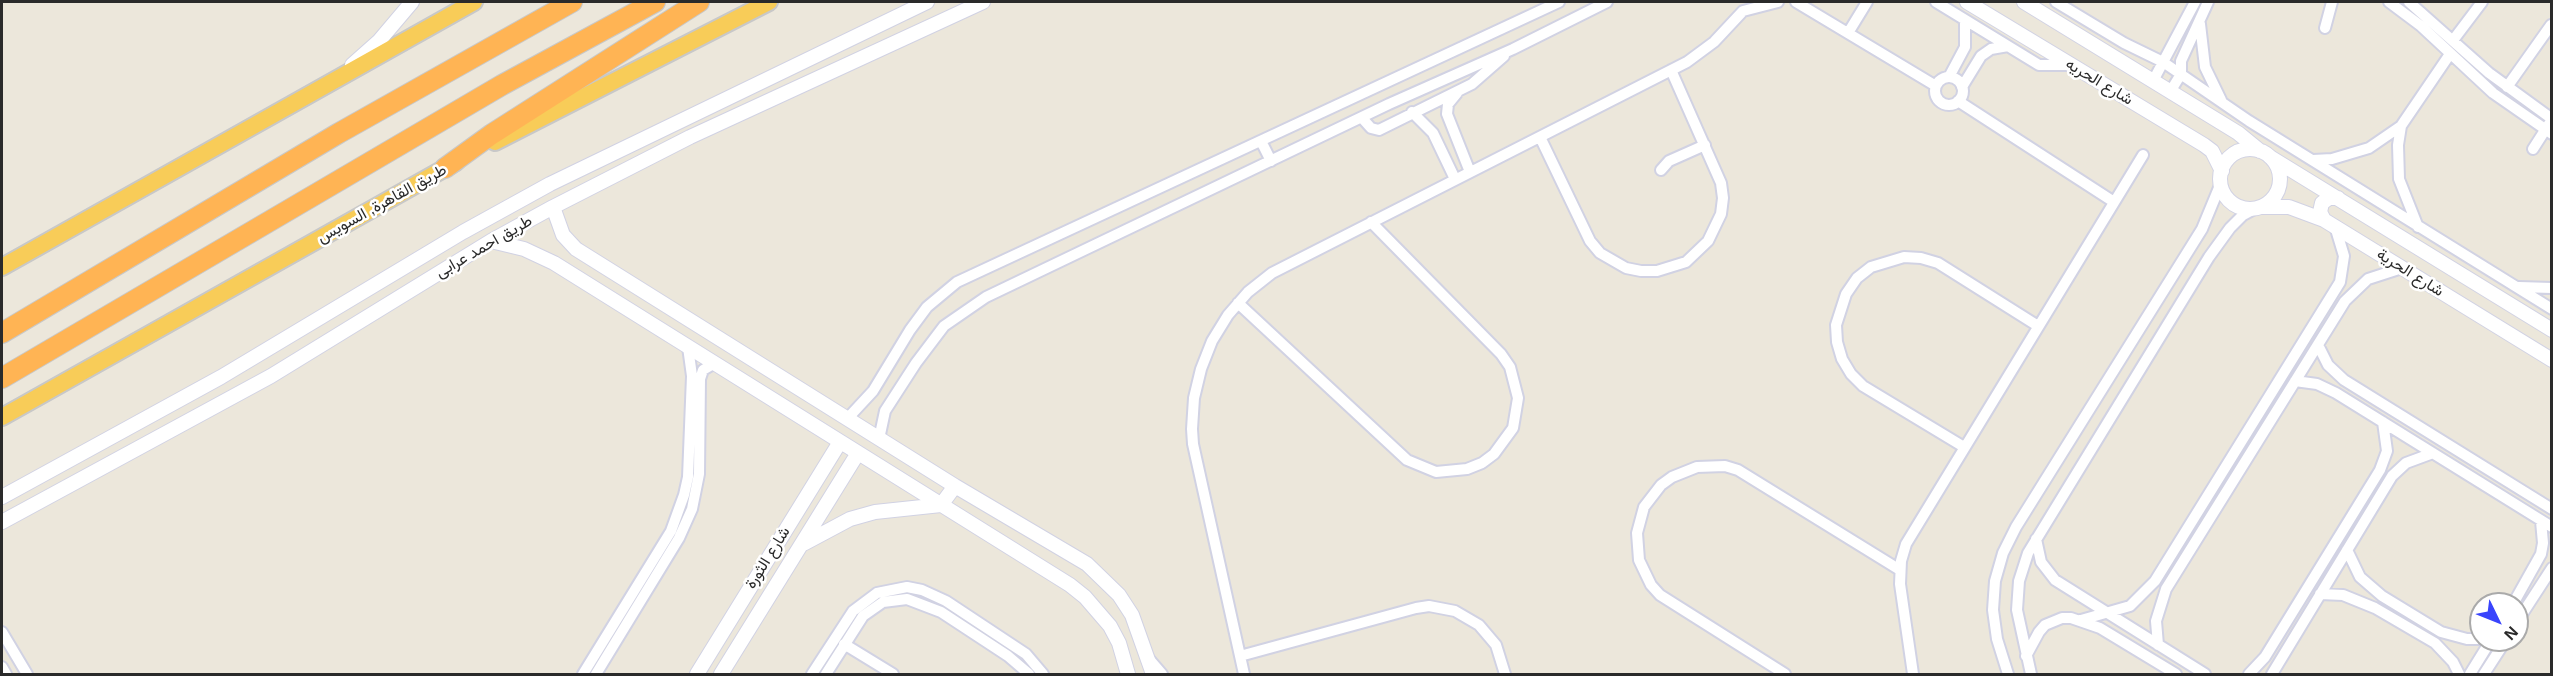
<!DOCTYPE html>
<meta charset="utf-8">
<style>
body{margin:0}
#map{position:relative;width:2553px;height:676px;overflow:hidden;background:#ece7db;font-family:Helvetica,sans-serif}
canvas{display:block}
.frame{position:absolute;inset:0;border:3px solid #2a2a2a;pointer-events:none}
.north{position:absolute;left:2469px;top:592px;width:60px;height:60px;box-sizing:border-box;background:#fff;border:2px solid #aaa;border-radius:50%;rotate:133deg;font-size:16px;font-weight:700;line-height:24px;text-align:center;color:#2a2a2a}
.north::after{content:'';display:block;margin:auto;width:21px;height:27px;background:#3944fc;clip-path:polygon(50% 0,100% 100%,50% 72%,0 100%)}
</style>
<div id="map">
<canvas width="2553" height="676"></canvas>
<div class="frame"></div>
<div class="north">N</div>
</div>
<script>
const ctx = document.querySelector('canvas').getContext('2d');
ctx.lineJoin = 'round';
function poly(rows) {
  const path = new Path2D();
  for (const r of rows) {
    if (r.length === 3) {
      path.moveTo(r[0] + r[2], r[1]);
      path.arc(r[0], r[1], r[2], 0, 2 * Math.PI);
      continue;
    }
    path.moveTo(r[0], r[1]);
    for (let i = 2; i < r.length; i += 2) path.lineTo(r[i], r[i + 1]);
  }
  return path;
}
function trace(path, color, width, dash) {
  ctx.strokeStyle = color;
  ctx.lineWidth = width;
  ctx.lineCap = dash ? 'butt' : 'round';
  ctx.setLineDash(dash || []);
  ctx.stroke(path);
}
function drawText(font, color, halo, rows, align = 'center') {
  ctx.font = font + ' Helvetica,Vazirmatn,sans-serif';
  ctx.lineWidth = 5;
  ctx.setLineDash([]);
  ctx.textBaseline = 'middle';
  ctx.strokeStyle = halo;
  ctx.fillStyle = color;
  for (const [text, x, y, turn = 0] of rows) {
    ctx.save();
    ctx.translate(x, y);
    ctx.rotate((+turn || 0) * Math.PI / 180);
    ctx.textAlign = isNaN(turn) ? turn : align;
    if (halo) ctx.strokeText(text, 0, 0);
    ctx.fillText(text, 0, 0);
    ctx.restore();
  }
}
const minor = poly([
 [1796,2,1936,86],
 [1936,2,2039,65,2069,65],
 [2056,2,2124,43,2163,62,2249,121,2552,309],
 [2389,2,2421,26,2493,93,2552,134],
 [2409,2,2489,73,2552,119],
 [2200,24,2205,67,2221,100],
 [2325,28,2332,2],
 [1848,33,1867,2],
 [2454,39,2482,2],
 [1949,77,1965,47,1965,20],
 [1949,91,14],
 [2153,81,2195,2],
 [1962,87,1981,56,1991,49,2008,46],
 [2507,87,2551,25],
 [2170,92,2181,74,2181,61,2208,2],
 [1457,93,1448,104,1447,114,1470,172],
 [1958,101,2114,202],
 [1412,112,1433,133,1455,179],
 [1362,118,1371,128,1379,130,1472,84,1504,56],
 [2401,126,2398,145,2399,179,2418,227],
 [1540,137,1590,241,1600,253,1626,268,1641,271,1657,271,1686,262,1708,241,1721,214,1723,198,1721,183,1671,70],
 [1261,141,1271,161],
 [2533,149,2549,124],
 [2313,160,2332,159,2369,148,2401,126,2450,54],
 [1661,170,1669,161,1705,145],
 [2519,287,2552,288],
 [1238,303,1407,460,1436,472,1467,469,1482,463,1494,454,1513,428,1518,398,1510,367,1501,354,1371,222],
 [2318,345,2328,365,2344,380,2552,509],
 [2295,381,2317,384,2336,393,2552,527],
 [847,419,873,391,910,330,927,307,957,282,1559,2],
 [879,439,885,411,916,363,944,326,986,297,1389,104,1513,49,1607,2],
 [1964,447,1863,386,1851,374,1842,359,1837,342,1836,325,1846,294,1857,278,1871,267,1904,257,1921,258,1938,263,2038,326],
 [2036,539,2041,562,2055,580,2205,674],
 [2347,550,2360,577,2382,596,2441,632,2467,639,2481,639],
 [2320,594,2343,595,2375,608,2435,643,2453,662,2459,674],
 [2513,604,2541,554,2543,543,2541,521],
 [2081,620,2130,606,2155,581,2340,282,2344,256,2335,226],
 [2517,622,2552,568],
 [2,632,27,674],
 [844,644,893,674],
 [2158,645,2156,621,2166,589,2345,301,2368,279,2402,268],
 [1240,656,1416,608,1429,606,1455,611,1479,625,1496,645,1505,674],
 [2026,656,2039,632,2045,625,2062,618,2071,618,2100,628,2176,674],
 [1149,659,1162,674],
 [2,667,6,674],
 [583,674,671,531,684,495,688,477,692,376,688,347],
 [596,674,679,538,692,509,699,474,700,379,703,370,715,363],
 [812,674,853,611,877,593,907,587,922,590,946,601,1026,654,1043,674],
 [826,674,863,616,883,602,907,599,941,612,1008,656,1029,674],
 [1244,674,1193,444,1192,429,1194,398,1201,369,1212,341,1228,315,1248,292,1272,273,1687,62,1714,42,1743,11,1778,2],
 [1785,674,1660,595,1651,585,1639,560,1637,533,1644,507,1661,485,1672,477,1697,467,1725,466,1738,470,1900,570],
 [1913,674,1900,584,1901,561,1906,544,2143,155],
 [2008,674,1997,639,1993,610,1995,581,2003,553,2016,527,2202,229,2221,183],
 [2031,674,2017,610,2019,581,2028,553,2209,257,2230,228,2243,215,2256,208],
 [2249,674,2265,657,2380,470,2387,451,2383,422],
 [2272,674,2392,476,2406,463,2433,453],
 [2470,674,2491,640],
 [2484,674,2506,640]
]);
const tertiary = poly([
 [1967,2,2204,145,2212,151,2222,171],
 [2024,2,2238,133,2260,151],
 [352,65,379,41,412,2],
 [2250,179,30],
 [2270,157,2552,330],
 [553,207,563,235,576,249,955,486,1087,564,1119,595,1132,615,1153,674],
 [2262,207,2289,207,2324,220,2552,360],
 [2324,220,2320,212,2322,203,2329,198,2338,198],
 [491,241,524,249,554,263,1070,585,1085,597,1110,626,1119,643,1128,674],
 [2,497,221,377,463,232,550,184,927,2],
 [2,522,271,376,491,241,553,207,690,137,983,2],
 [805,543,850,519,875,512,941,505,955,486],
 [697,674,840,442],
 [721,674,858,453]
]);
const trunk = poly([
 [495,142,769,2],
 [2,267,474,2],
 [2,417,456,162]
]);
const motorway = poly([
 [445,168,492,134,699,2],
 [2,333,339,133,572,2],
 [2,378,502,85,655,2]
]);
trace(minor, '#d1d2e3', 14);
trace(tertiary, '#d1d2e3', 16);
trace(trunk, '#c8c8c8', 20);
trace(motorway, '#c8c8c8', 22);
trace(minor, '#fff', 10);
trace(tertiary, '#fff', 14);
trace(trunk, '#f8cc58', 16);
trace(motorway, '#ffb454', 20);
drawText('16px', '#2a2a2a', '#fff', [
 ["شارع الحريه",2099,82,31],
 ["طريق القاهرة, السويس",382,204,-29],
 ["طريق احمد عرابى",484,247,-30],
 ["شارع الحرية",2410,273,32],
 ["شارع الثورة",768,558,-58]
]);
</script>
